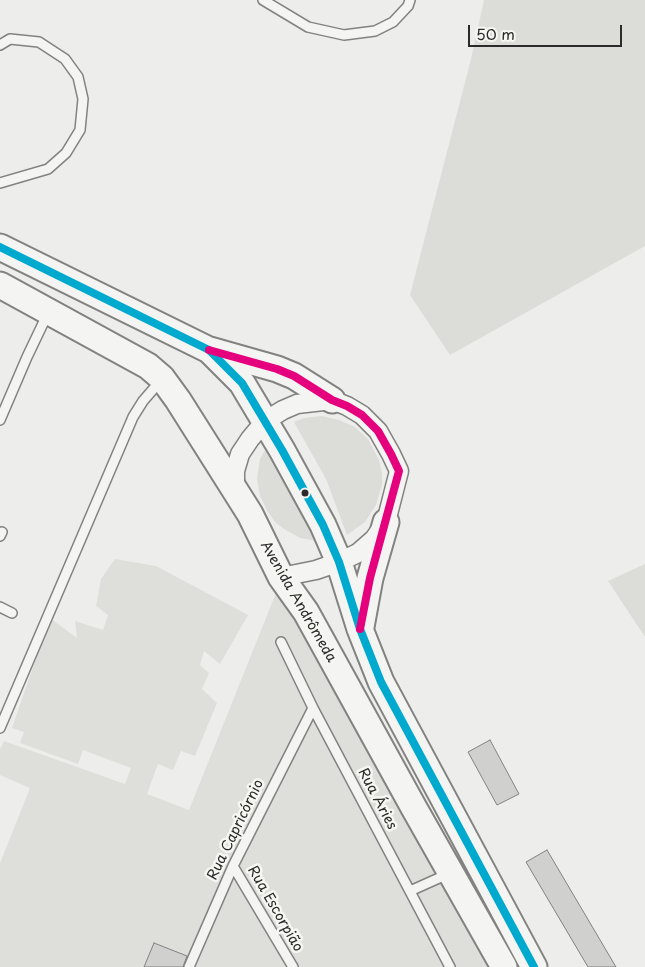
<!DOCTYPE html>
<meta charset="utf-8">
<style>
body{margin:0}
#map{position:relative;width:645px;height:967px;overflow:hidden;background:#ededeb;font-family:"Playpen Sans",sans-serif}
canvas{display:block}
.scale{position:absolute;left:468px;top:25px;width:154px;height:22px;box-sizing:border-box;border:2px solid #2b2b2b;border-top:0;padding-left:6px;font-size:15px;line-height:18px;white-space:nowrap;color:#2b2b2b;-webkit-text-stroke:4px #f6f6f2;paint-order:stroke}
</style>
<div id="map">
<canvas width="645" height="967"></canvas>
<div class="scale">50 m</div>
</div>
<script>
const ctx = document.querySelector('canvas').getContext('2d');
ctx.lineJoin = 'round';
function fill(path, color) {
  ctx.fillStyle = color;
  ctx.fill(path, 'evenodd');
}
function poly(rows) {
  const path = new Path2D();
  for (const r of rows) {
    path.moveTo(r[0], r[1]);
    for (let i = 2; i < r.length; i += 2) path.lineTo(r[i], r[i + 1]);
  }
  return path;
}
function trace(path, color, width, dash) {
  ctx.strokeStyle = color;
  ctx.lineWidth = width;
  ctx.lineCap = dash ? 'butt' : 'round';
  ctx.setLineDash(dash || []);
  ctx.stroke(path);
}
function drawText(font, color, halo, rows, align = 'center') {
  ctx.font = font + ' "Playpen Sans",sans-serif';
  ctx.lineWidth = 5;
  ctx.setLineDash([]);
  ctx.textBaseline = 'middle';
  ctx.strokeStyle = halo;
  ctx.fillStyle = color;
  for (const [text, x, y, turn = 0] of rows) {
    ctx.save();
    ctx.translate(x, y);
    ctx.rotate((+turn || 0) * Math.PI / 180);
    ctx.textAlign = isNaN(turn) ? turn : align;
    if (halo) ctx.strokeText(text, 0, 0);
    ctx.fillText(text, 0, 0);
    ctx.restore();
  }
}
fill(poly([
 [115,559,156,566,248,615,220,664,204,651,200,665,209,673,202,689,217,703,195,756,181,751,173,770,158,764,147,794,189,810,278,588,495,967,0,967,0,863,30,788,0,775,0,749,4,741,125,784,131,768,83,750,78,764,20,743,24,732,12,728,50,618,77,638,75,621,103,630,108,615,96,606,101,579]
]), '#dededb');
fill(poly([
 [484,0,645,0,645,246,450,355,410,295,471,59],
 [322,416,339,420,355,427,368,439,379,460,382,473,382,485,376,505,365,522,347,535,326,479,294,422,304,418],
 [268,445,318,541,300,538,284,529,275,522,268,512,260,496,257,478,260,459],
 [645,564,645,637,608,581]
]), '#dcdcd9');
const building = poly([
 [490,740,519,794,497,805,468,752,490,740],
 [547,850,616,967,588,967,526,862,547,850],
 [154,943,187,956,183,967,144,967,154,943]
]);
fill(building, '#d0d0cf');
trace(building, '#828281', 1);
const service = poly([
 [263,0,308,27,344,35,375,31,393,22,408,6,410,0],
 [0,45,10,39,39,42,65,59,78,77,83,99,80,130,66,153,48,169,0,183],
 [0,420,27,357,48,313],
 [0,536,2,532],
 [0,607,12,613],
 [281,642,313,708,450,967],
 [0,728,133,417,143,401,162,379],
 [233,866,293,967],
 [410,891,448,874],
 [189,967,233,866,313,708]
]);
const minor = poly([
 [235,490,235,471,240,454,250,439,265,421,283,410,297,404,332,400,347,406,362,415,378,431,391,454,399,471,386,522,374,539,358,553,339,562,316,570,281,577]
]);
const secondary = poly([
 [0,247,209,350,242,383,282,450,323,525,339,562,360,629,381,682,534,967],
 [0,285,148,366,162,378,178,400,250,514,281,577,306,612,414,808,504,967],
 [210,350,277,369,294,376,332,400],
 [361,627,370,578,386,522]
]);
trace(service, '#828281', 12);
trace(minor, '#828281', 21);
trace(secondary, '#828281', 29);
trace(service, '#f4f4f2', 9);
trace(minor, '#f4f4f2', 18);
trace(secondary, '#f4f4f2', 25);
trace(poly([
 [0,247,209,350,242,383,282,450,323,525,339,562,360,629,381,682,534,967]
]), '#00a9ce', 8);
trace(poly([
 [209,350,277,369,294,376,332,400,347,406,362,415,378,431,391,454,399,471,370,578,360,629]
]), '#e5007d', 8);
for (const [x, y, r, color] of [
 [305,493,4.5,"#2b2b2b"]
]) {
  const dot = new Path2D();
  dot.arc(x, y, r, 0, 2 * Math.PI);
  ctx.fillStyle = color;
  ctx.fill(dot);
  trace(dot, '#f6f6f2', 2);
}
drawText('14px', '#2b2b2b', '#f6f6f2', [
 ["Avenida Andrômeda",298,602,60],
 ["Rua Áries",377,799,62],
 ["Rua Capricórnio",236,830,-64],
 ["Rua Escorpião",275,909,60]
]);
</script>
